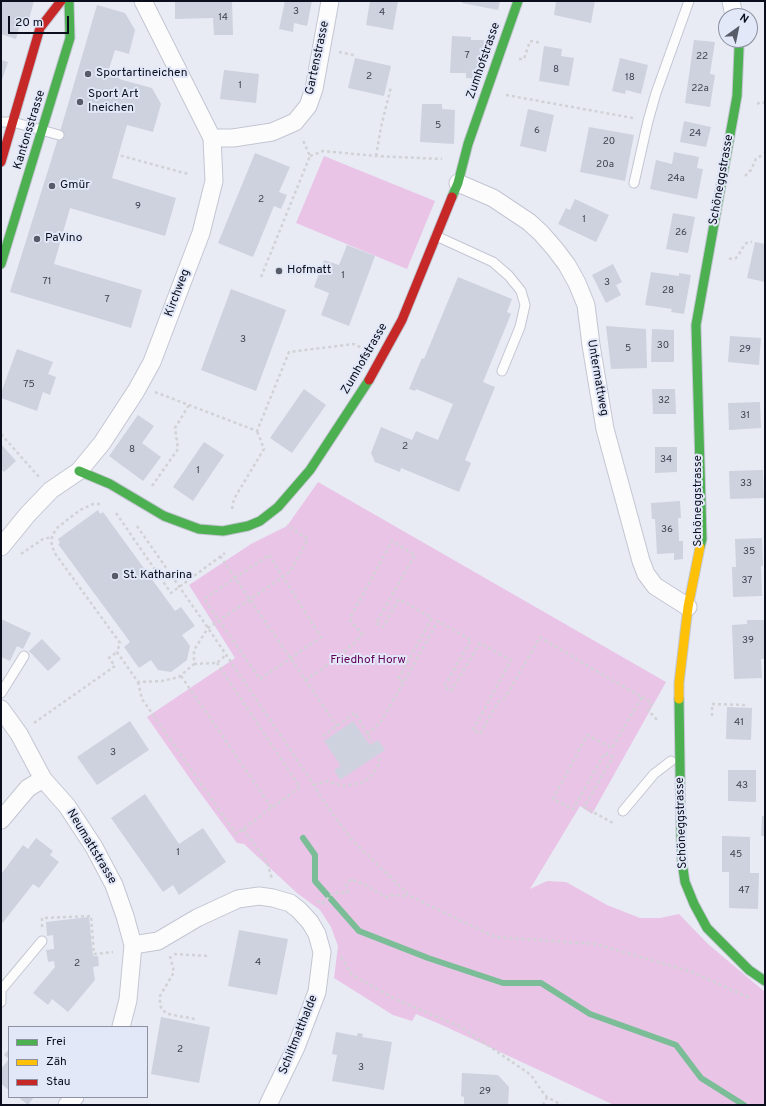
<!DOCTYPE html>
<meta charset="utf-8">
<style>
body{margin:0}
#map{position:relative;width:766px;height:1106px;overflow:hidden;background:#e8ebf4;font-family:Overpass,sans-serif}
canvas{display:block}
.frame{position:absolute;inset:0;border:2px solid #0b0e1c;pointer-events:none}
.legend{position:absolute;left:8px;top:1026px;width:140px;height:72px;box-sizing:border-box;background:#e3e8f9;border:1px solid #8d91a1;margin:0;padding:5px 7px;list-style:none;font-size:12px;color:#0b0e1c}
.legend li{display:flex;align-items:center;gap:8px;height:20px}
.legend b{width:20px;border:1px solid #8d91a1}
.north{position:absolute;left:718px;top:8px;width:40px;height:40px;box-sizing:border-box;background:#e3e8f9;border:1px solid #8d91a1;border-radius:50%;rotate:33deg;font-size:11px;font-weight:700;line-height:16px;text-align:center;color:#0b0e1c}
.north::after{content:'';display:block;margin:auto;width:14px;height:18px;background:#585b68;clip-path:polygon(50% 0,100% 100%,50% 72%,0 100%)}
.scale{position:absolute;left:8px;top:16px;width:61px;height:18px;box-sizing:border-box;border:2px solid #0b0e1c;border-top:0;padding-left:5px;font-size:12px;line-height:14px;white-space:nowrap;color:#0b0e1c;-webkit-text-stroke:3px #e3e8f9;paint-order:stroke}
</style>
<div id="map">
<canvas width="766" height="1106"></canvas>
<div class="frame"></div>
<ul class="legend">
<li><b style="height:5px;background:#4caf50"></b>Frei</li>
<li><b style="height:5px;background:#ffc107"></b>Zäh</li>
<li><b style="height:5px;background:#c62828"></b>Stau</li>
</ul>
<div class="north">N</div>
<div class="scale">20 m</div>
</div>
<script>
const ctx = document.querySelector('canvas').getContext('2d');
ctx.lineJoin = 'round';
function fill(path, color) {
  ctx.fillStyle = color;
  ctx.fill(path, 'evenodd');
}
function poly(rows) {
  const path = new Path2D();
  for (const r of rows) {
    path.moveTo(r[0], r[1]);
    for (let i = 2; i < r.length; i += 2) path.lineTo(r[i], r[i + 1]);
  }
  return path;
}
function trace(path, color, width, dash) {
  ctx.strokeStyle = color;
  ctx.lineWidth = width;
  ctx.lineCap = dash ? 'butt' : 'round';
  ctx.setLineDash(dash || []);
  ctx.stroke(path);
}
function drawText(font, color, halo, rows, align = 'center') {
  ctx.font = font + ' Overpass,sans-serif';
  ctx.lineWidth = 4;
  ctx.setLineDash([]);
  ctx.textBaseline = 'middle';
  ctx.strokeStyle = halo;
  ctx.fillStyle = color;
  for (const [text, x, y, turn = 0] of rows) {
    ctx.save();
    ctx.translate(x, y);
    ctx.rotate((+turn || 0) * Math.PI / 180);
    ctx.textAlign = isNaN(turn) ? turn : align;
    if (halo) ctx.strokeText(text, 0, 0);
    ctx.fillText(text, 0, 0);
    ctx.restore();
  }
}
fill(poly([
 [324,156,435,201,407,269,296,223],
 [318,482,666,682,592,814,580,806,530,889,547,881,566,882,607,905,640,918,660,918,679,914,708,944,765,992,765,1105,614,1105,442,1025,416,1014,412,1021,393,1015,334,978,338,946,331,927,320,910,297,893,244,844,237,843,193,783,147,717,235,658,189,585,251,544,287,526]
]), '#e9c4e7');
trace(poly([
 [303,838,315,855,315,881,359,931,428,958,503,983,541,983,590,1014,676,1045,701,1078,744,1105]
]), '#7abd96', 6);
fill(poly([
 [2,1,34,1,28,23,21,21,16,39,1,34,1,6],
 [175,1,232,1,233,35,214,35,213,18,175,19],
 [285,1,312,1,307,26,294,23,293,32,279,29],
 [370,1,398,1,393,30,366,25],
 [462,1,500,1,498,10,462,3],
 [556,1,595,1,591,23,554,15],
 [97,5,125,13,135,30,129,54,115,50,109,69,121,72,119,79,152,88,161,104,153,132,127,125,112,178,176,198,165,236,70,208,54,264,142,290,131,328,10,292,59,135],
 [452,36,471,37,471,40,484,40,482,79,466,78,466,73,450,73],
 [694,40,715,42,710,74,715,75,710,107,685,103],
 [544,46,562,49,561,56,574,58,569,86,539,81],
 [355,58,391,66,384,96,348,88],
 [620,58,648,65,641,94,626,90,625,94,612,91],
 [1,60,8,62,1,83],
 [224,70,259,74,256,103,220,99],
 [422,104,442,104,442,109,455,110,454,144,420,142],
 [528,109,554,115,546,152,520,146],
 [684,121,711,127,706,147,680,142],
 [589,127,634,135,625,181,580,172],
 [674,152,699,157,697,168,703,169,697,199,650,189,656,160,672,164],
 [255,153,290,167,279,192,287,195,281,209,274,206,253,257,218,243],
 [575,199,609,215,596,242,558,224,566,208,570,210],
 [673,213,695,217,688,253,666,249],
 [755,242,765,244,765,282,747,278],
 [347,245,375,256,349,326,321,315,329,293,314,287,324,260,339,265],
 [613,264,622,282,616,285,621,295,606,303,592,275],
 [651,272,679,276,679,273,691,275,684,314,671,312,672,309,645,305],
 [458,277,512,299,507,312,511,314,483,382,495,387,465,460,471,463,459,492,401,468,400,472,375,462,371,453,381,427,412,440,416,431,438,440,453,404,416,389,415,391,409,389,422,358,424,359],
 [231,289,286,310,256,391,201,370],
 [606,326,646,329,647,368,611,369],
 [652,329,674,330,674,362,651,362],
 [730,336,761,338,759,365,728,362],
 [17,349,53,362,48,374,56,377,50,395,43,392,37,411,1,398,1,393],
 [304,389,326,405,292,453,270,438],
 [652,389,675,389,676,414,653,414],
 [760,402,761,428,729,430,728,403],
 [138,415,154,426,142,443,161,457,143,481,109,456],
 [204,442,224,455,193,501,173,487],
 [1,444,16,461,4,472,1,469],
 [655,447,677,447,677,472,655,473],
 [763,470,764,498,730,499,729,471],
 [680,501,681,518,678,518,679,541,683,541,683,559,674,560,674,553,657,554,655,519,652,519,651,503],
 [98,510,100,514,103,512,175,611,181,607,195,626,182,635,190,646,187,660,171,672,158,670,151,660,139,668,124,647,130,642,58,544,60,543,58,539],
 [762,538,763,566,761,566,762,596,733,597,732,567,736,567,735,539],
 [1,619,31,633,23,649,17,646,10,661,1,657],
 [747,620,764,620,765,659,761,659,762,678,734,679,732,625,747,624],
 [42,639,61,659,48,671,29,651],
 [727,707,752,708,751,740,726,739],
 [130,721,149,750,97,785,77,757],
 [353,721,370,745,378,740,385,750,340,780,334,770,341,766,324,741],
 [728,770,756,770,756,802,728,801],
 [145,794,179,844,203,828,226,862,179,895,173,885,163,892,111,818],
 [762,816,765,816,765,836,761,836],
 [722,836,750,837,750,873,759,873,758,909,729,908,729,872,722,872],
 [36,838,53,851,50,855,59,862,39,888,33,884,1,925,1,872,2,873,23,845,28,849],
 [89,917,93,956,98,956,99,966,93,967,95,980,68,1012,52,999,48,1005,33,993,55,967,54,961,48,962,46,950,54,949,53,935,47,936,46,922],
 [239,930,288,939,277,995,228,986],
 [161,1017,210,1027,199,1083,151,1074],
 [336,1032,357,1036,358,1033,363,1034,362,1037,392,1042,384,1090,332,1081,337,1055,332,1054],
 [9,1049,9,1090,1,1084,1,1069,9,1059,4,1055],
 [462,1073,498,1075,509,1087,508,1105,464,1105,464,1097,461,1096],
 [18,1097,34,1097,28,1105]
]), '#ced2de');
const lane = poly([
 [1,122,13,122,59,135],
 [634,183,648,121,656,93,689,1],
 [436,236,493,262,509,276,521,291,525,305,520,327,502,371],
 [1,693,24,656],
 [623,811,654,774,671,761],
 [1,990,42,941],
 [1,990,1,1002]
]);
const street = poly([
 [731,1,734,16],
 [212,138,233,138,272,132,295,122,308,106,314,89,330,1],
 [458,183,493,198,529,222,541,233,555,249,567,265,577,283,586,305,591,345,605,429,641,561,646,574,655,586,688,607],
 [1,547,28,514,51,490,79,471,102,443,136,391,152,362,201,233,214,181,212,138,143,1],
 [1,709,19,734,43,779,67,806,94,847,114,885,125,916,133,945,128,1000,121,1027],
 [1,820,28,788,43,779],
 [133,945,158,941,197,918,238,899,259,896,273,898,290,903,299,910,310,922,317,934,322,952,317,992,296,1047,268,1105],
 [67,1105,75,1097]
]);
const fast = poly([
 [452,197,458,183,468,144,518,1],
 [1,264,70,38,69,1],
 [79,471,110,484,164,516,199,529,223,531,248,526,260,521,278,507,310,470,369,380],
 [700,547,702,539,696,325,737,96,739,49,738,40],
 [679,699,681,835,682,862,685,882,694,904,707,928,749,970,765,981]
]);
const slow = poly([
 [679,699,679,683,688,607,700,547]
]);
const jam = poly([
 [1,162,40,28,61,1],
 [369,380,402,320,452,197]
]);
trace(lane, '#c3c6d2', 11);
trace(street, '#c3c6d2', 19);
trace(fast, '#c3c6d2', 11);
trace(slow, '#c3c6d2', 11);
trace(jam, '#c3c6d2', 11);
trace(poly([
 [339,52,354,55],
 [519,59,524,59,530,41,542,43],
 [506,95,633,118],
 [757,104,761,102,765,103],
 [115,154,188,174],
 [310,156,323,151,376,156,442,159],
 [376,156,381,127,391,87],
 [745,176,751,170,756,159,765,153],
 [729,259,736,258,739,254,745,244,748,242,752,242],
 [261,277,310,156,302,138],
 [155,392,257,431,289,352,354,344,362,348],
 [1,434,39,477],
 [152,486,178,449,175,428,189,405],
 [100,504,93,504,80,510,58,527,53,534,51,541,54,552,120,643,117,652,138,682,162,681,179,677,194,664,194,650,208,628,290,572,308,539,287,525],
 [232,509,234,499,264,449,257,431],
 [116,513,171,593,225,553],
 [137,526,208,628,314,785,322,799,352,840,410,896,495,937,596,944,692,972,750,998],
 [21,554,43,539,52,537],
 [269,555,321,637,260,679,204,599,269,555],
 [220,556,337,726],
 [194,664,217,663,226,655],
 [181,676,272,808],
 [305,680,322,669,357,641,362,633,351,622,350,618,392,541,415,555,376,623,383,627,399,599,432,618,398,679,404,682,438,621,471,640,444,687,451,691,480,643,511,660,473,730,480,734,498,702,505,698,540,637,591,668,642,697,612,748,587,735,553,799,573,809,605,753,613,757,584,807,613,823],
 [138,682,142,699,236,834,300,787,217,663],
 [642,697,652,703,648,710,656,719,659,719],
 [712,716,712,704,745,705],
 [34,723,115,666,109,658,117,652],
 [367,734,380,723,404,682],
 [323,736,355,713,372,742],
 [314,785,327,781,344,786,364,782,371,776,378,766,380,755],
 [243,829,267,862,272,879],
 [317,901,322,904,333,893,348,892,346,885,351,879,367,886,386,897,391,895,408,896],
 [42,927,42,918,91,916,94,954,113,952],
 [174,954,208,956],
 [170,956,174,972,160,996,160,1005,162,1010,168,1014,195,1019],
 [341,957,352,975,397,1000,461,1027,531,1075,541,1090,547,1097,562,1105],
 [543,1105,547,1097]
]), '#d1d2d5', 2.5, [3, 3]);
trace(lane, '#fcfcfd', 9);
trace(street, '#fcfcfd', 17);
trace(fast, '#4caf50', 9);
trace(slow, '#ffc107', 9);
trace(jam, '#c62828', 9);
for (const [x, y, r, color] of [
 [88,74,4,"#585b68"],
 [80,102,4,"#585b68"],
 [52,186,4,"#585b68"],
 [37,239,4,"#585b68"],
 [279,271,4,"#585b68"],
 [115,576,4,"#585b68"]
]) {
  const dot = new Path2D();
  dot.arc(x, y, r, 0, 2 * Math.PI);
  ctx.fillStyle = color;
  ctx.fill(dot);
  trace(dot, '#e3e8f9', 1.5);
}
drawText('10px', '#3f4250', null, [
 ["3",296,12],
 ["4",382,13],
 ["14",223,18],
 ["7",467,56],
 ["22",702,57],
 ["8",556,70],
 ["2",369,77],
 ["18",630,78],
 ["1",240,86],
 ["22a",700,89],
 ["5",438,126],
 ["6",537,131],
 ["24",695,134],
 ["20",609,142],
 ["20a",605,165],
 ["24a",676,179],
 ["2",261,200],
 ["9",138,207],
 ["1",584,220],
 ["26",681,233],
 ["1",343,276],
 ["71",47,282],
 ["3",607,283],
 ["28",668,291],
 ["7",107,300],
 ["3",243,340],
 ["30",663,346],
 ["5",628,349],
 ["29",745,350],
 ["75",29,385],
 ["32",664,401],
 ["31",745,416],
 ["2",405,447],
 ["8",132,450],
 ["34",666,460],
 ["1",198,471],
 ["33",746,484],
 ["36",667,530],
 ["35",749,552],
 ["37",747,581],
 ["39",748,641],
 ["41",739,723],
 ["3",113,753],
 ["43",742,786],
 ["1",178,853],
 ["45",736,855],
 ["47",744,891],
 ["4",258,963],
 ["2",77,964],
 ["2",180,1050],
 ["3",361,1068],
 ["29",485,1092]
]);
drawText('12px', '#0b0e1c', '#e3e8f9', [
 ["Gartenstrasse",318,58,-78],
 ["Zumhofstrasse",484,61,-71],
 ["Kantonsstrasse",30,130,-73],
 ["Schöneggstrasse",722,180,-80],
 ["Kirchweg",178,293,-69],
 ["Zumhofstrasse",365,359,-60],
 ["Untermattweg",597,378,80],
 ["Schöneggstrasse",699,501,-90],
 ["Schöneggstrasse",682,823,-92],
 ["Neumattstrasse",91,847,59],
 ["Schiltmatthalde",299,1035,-68]
]);
drawText('12px', '#0b0e1c', '#e3e8f9', [
 ["Sportartineichen",96,74],
 ["Sport Art",88,95],
 ["Ineichen",88,109],
 ["Gmür",60,186],
 ["PaVino",45,239],
 ["Hofmatt",287,271],
 ["St. Katharina",123,576]
], 'left');
drawText('12px', '#63005a', '#e3e8f9', [
 ["Friedhof Horw",368,661]
]);
</script>
